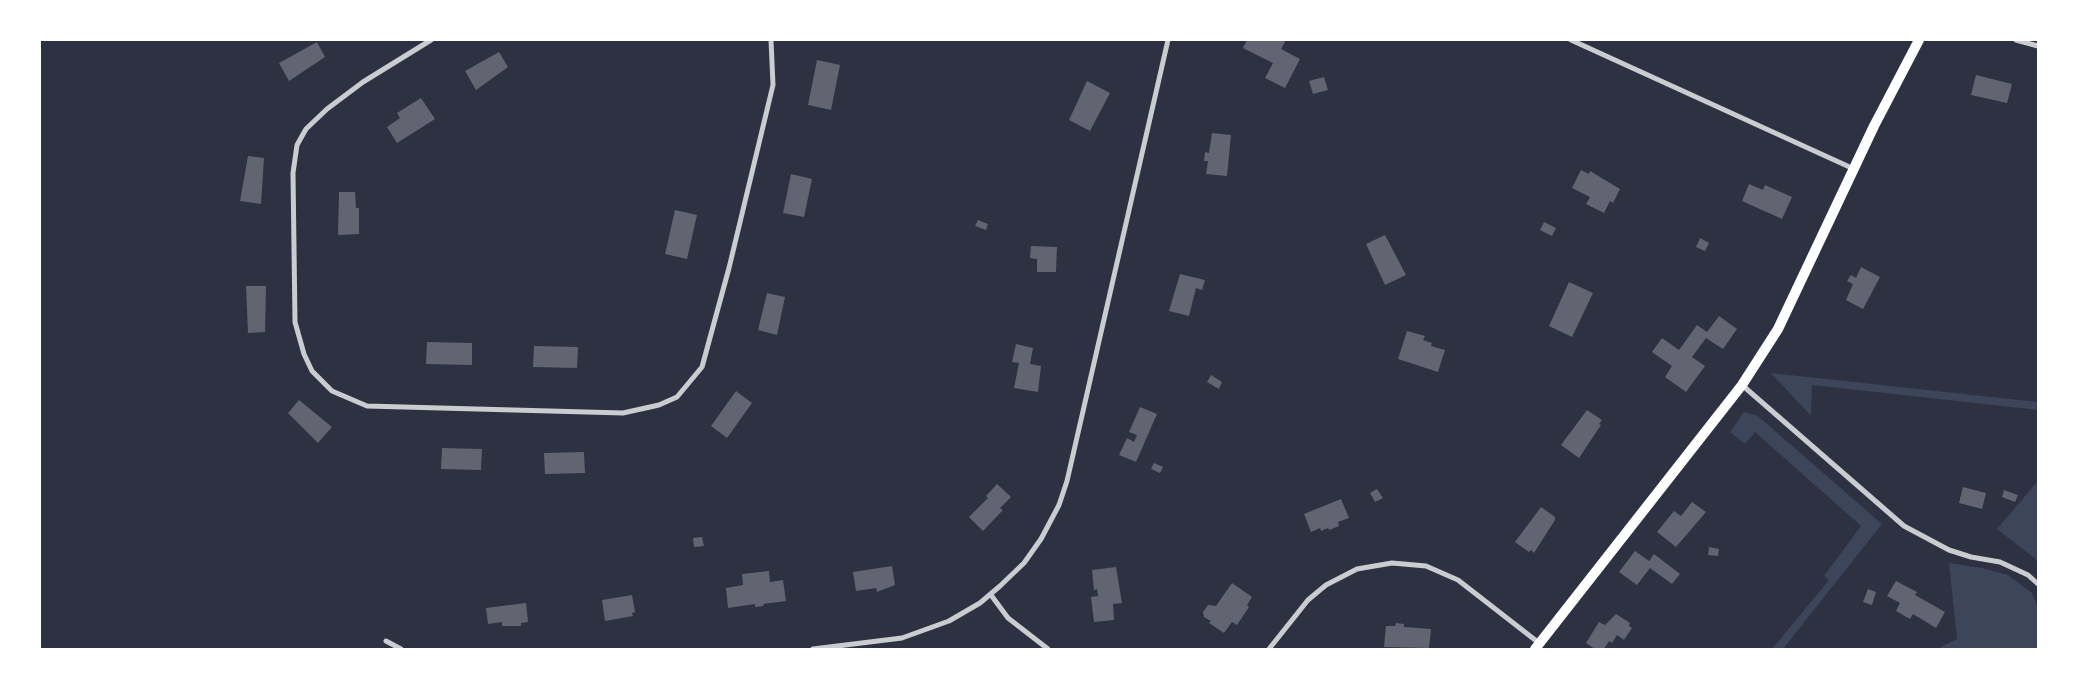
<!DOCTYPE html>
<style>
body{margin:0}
#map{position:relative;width:2078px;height:689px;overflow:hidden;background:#2d3142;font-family:Raleway,sans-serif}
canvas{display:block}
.frame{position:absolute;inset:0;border:41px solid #fff;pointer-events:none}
</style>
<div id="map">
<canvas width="2078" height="689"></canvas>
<div class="frame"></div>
</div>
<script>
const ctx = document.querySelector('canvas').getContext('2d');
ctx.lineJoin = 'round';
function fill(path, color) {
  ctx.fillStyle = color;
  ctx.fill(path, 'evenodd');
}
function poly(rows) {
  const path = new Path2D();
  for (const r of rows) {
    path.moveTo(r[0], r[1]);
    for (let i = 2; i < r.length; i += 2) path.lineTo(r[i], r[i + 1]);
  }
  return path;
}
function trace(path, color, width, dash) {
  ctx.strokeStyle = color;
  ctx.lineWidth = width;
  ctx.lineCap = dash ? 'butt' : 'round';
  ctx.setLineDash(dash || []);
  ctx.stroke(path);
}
fill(poly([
 [1771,373,2038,402,2038,410,1812,385,1811,416],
 [1744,412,1758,416,1882,524,1783,649,1772,649,1829,580,1824,576,1861,526,1755,432,1745,444,1730,432],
 [2038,465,2038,561,1997,529,2037,482],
 [1949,563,1982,568,2008,575,2032,593,2038,607,2038,649,1937,649,1957,639]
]), '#3c4559');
fill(poly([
 [1247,40,1286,40,1281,49,1300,59,1285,88,1265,78,1273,63,1243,48],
 [317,42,325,57,289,81,279,63],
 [499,52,508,67,476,90,465,71],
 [817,60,840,65,831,110,808,105],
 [1976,75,2012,84,2007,103,1971,95],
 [1324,77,1328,90,1313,94,1309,81],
 [1087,81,1110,93,1090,131,1069,120],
 [421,98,435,119,397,143,387,127,400,118,397,113],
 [1212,133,1231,135,1227,176,1206,174,1208,161,1204,161,1205,152,1209,153],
 [248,156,264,158,261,204,240,201],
 [1581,170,1589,174,1590,171,1620,189,1613,203,1610,201,1604,213,1586,204,1590,197,1572,188],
 [791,174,812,179,804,217,783,213],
 [1749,184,1763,190,1765,185,1792,197,1782,219,1742,201],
 [339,192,355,192,356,208,359,208,359,234,338,235],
 [675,210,697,215,687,259,665,254],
 [978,220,988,224,986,230,975,226],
 [1544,222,1556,228,1552,236,1540,230],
 [1385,235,1406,275,1385,285,1366,244],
 [1700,238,1709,243,1705,251,1696,247],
 [1031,246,1057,247,1056,272,1037,272,1037,259,1030,258],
 [1861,267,1880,277,1863,309,1846,300,1853,284,1847,281,1851,275,1856,278],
 [1180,274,1205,280,1202,290,1196,288,1189,316,1169,311],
 [1569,282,1593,293,1572,337,1549,326],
 [246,286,266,286,265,332,248,333],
 [767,293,785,297,777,335,758,330],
 [1719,316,1737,329,1723,349,1706,338,1692,357,1705,366,1686,392,1665,377,1672,366,1652,352,1662,338,1679,350,1697,325,1707,332],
 [1407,331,1425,336,1423,340,1432,343,1431,346,1445,350,1438,372,1398,359],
 [427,342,472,343,472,365,426,364],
 [1016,344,1033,348,1030,364,1041,366,1038,392,1014,388,1019,363,1012,362],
 [534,346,578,347,577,368,533,367],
 [1211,375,1222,382,1219,389,1207,382],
 [736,391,752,403,727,438,711,426],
 [299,400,332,427,318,443,288,413],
 [1140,407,1157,414,1136,462,1119,455,1127,438,1134,442,1137,435,1129,432],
 [1587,410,1602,420,1599,424,1601,425,1579,458,1561,445],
 [442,448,482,449,481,470,441,469],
 [584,452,585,473,545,474,544,453],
 [1154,463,1163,467,1160,473,1151,469],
 [997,484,1011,497,1000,508,1003,510,983,531,969,517,988,498,986,496],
 [1963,487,1986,493,1982,509,1959,503],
 [1377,489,1383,498,1375,502,1370,493],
 [2004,490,2018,495,2015,502,2002,497],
 [1341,499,1349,518,1338,522,1339,526,1329,530,1328,528,1321,531,1320,528,1311,532,1304,514],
 [1692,502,1706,512,1676,547,1657,532,1674,511,1681,516],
 [1541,507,1555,517,1555,520,1534,553,1531,550,1529,552,1515,542],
 [702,537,704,546,694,547,693,538],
 [1709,547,1719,549,1718,556,1708,555],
 [1635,551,1649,561,1654,554,1680,574,1672,584,1650,568,1637,585,1619,572],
 [892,566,895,585,877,592,876,588,856,591,853,572],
 [1116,567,1122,603,1113,604,1114,620,1094,622,1091,597,1098,596,1097,589,1094,590,1092,570],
 [769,571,770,582,783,580,786,601,763,604,764,606,755,607,755,604,728,608,726,588,743,585,742,574],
 [1896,581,1917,592,1915,595,1945,612,1936,628,1913,614,1910,619,1896,611,1900,603,1887,596],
 [1232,583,1252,597,1247,605,1249,607,1237,625,1232,622,1224,633,1209,623,1211,621,1204,617,1203,612,1208,605,1216,606],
 [1868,589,1876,592,1872,605,1863,602],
 [632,595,635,612,632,613,633,616,605,621,602,600],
 [526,603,528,622,521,623,521,626,502,626,502,622,488,624,486,608],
 [1616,614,1630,623,1629,626,1632,628,1624,640,1617,635,1612,643,1609,641,1604,649,1595,649,1586,643,1599,622,1605,625],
 [1396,623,1404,624,1404,627,1431,629,1429,648,1384,647,1386,626,1395,626]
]), '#626471');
trace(poly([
 [431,40,363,82,327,109,306,129,297,145,293,173,295,322,304,354,312,371,332,391,367,406,623,413,659,405,677,397,702,367,729,268,773,85,771,40],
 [1571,40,1854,169],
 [2016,40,2038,46],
 [1742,385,1904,526,1949,550,1971,557,2000,562,2028,575,2038,584],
 [991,595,1008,618,1048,649],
 [386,641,401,649],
 [813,649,902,638,949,621,980,603,1000,586,1024,563,1041,539,1059,505,1067,481,1168,40],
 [1269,649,1308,600,1326,585,1357,569,1392,563,1426,566,1458,580,1539,643]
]), '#caccd0', 5);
trace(poly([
 [1535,649,1742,385,1778,329,1874,126,1919,40]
]), '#fff', 10);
</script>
